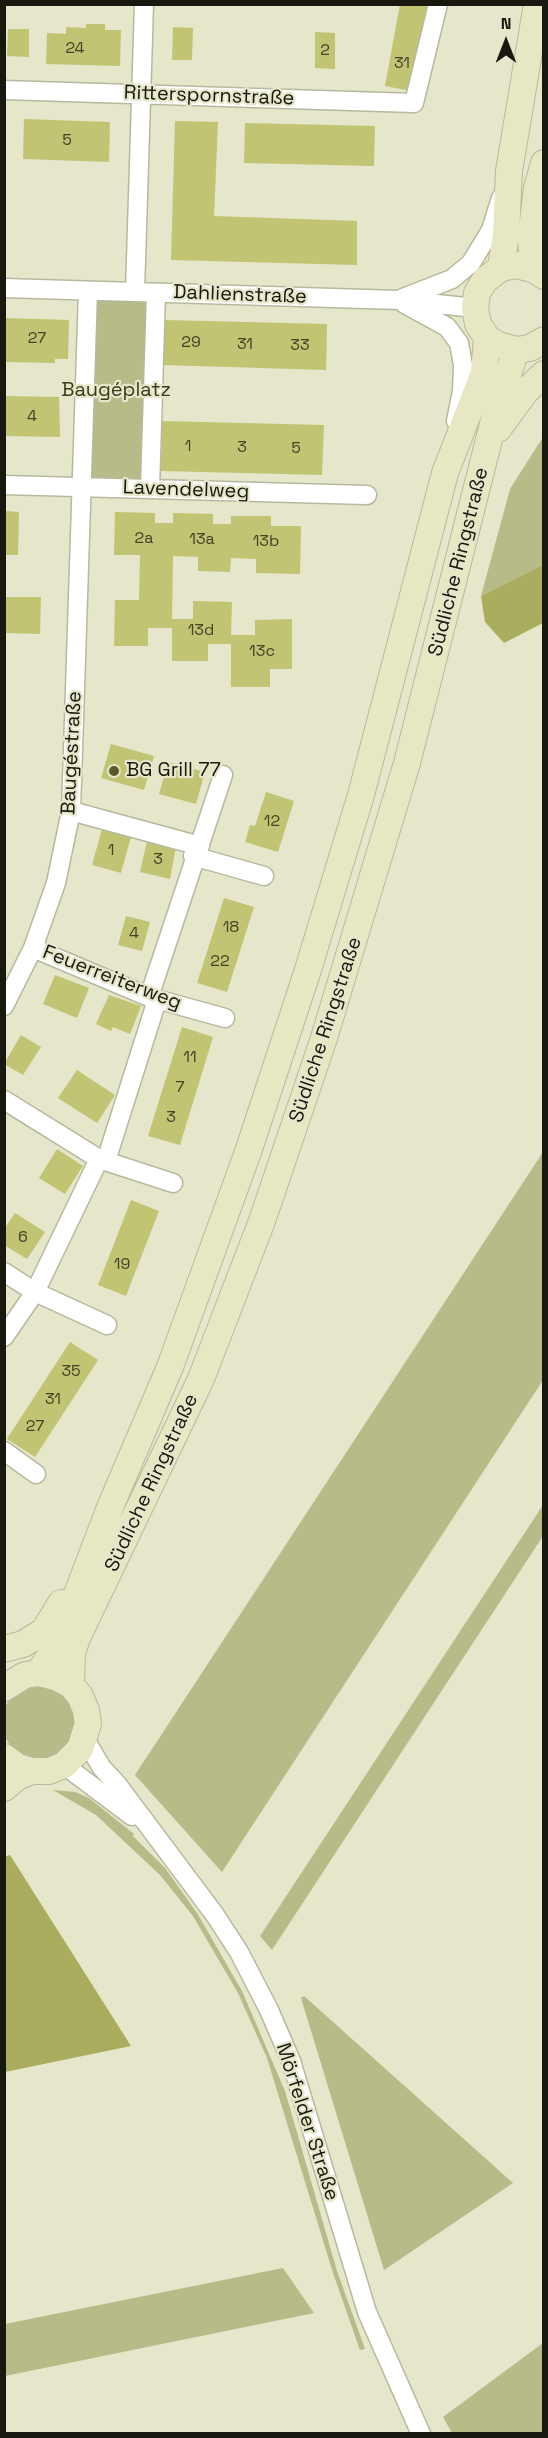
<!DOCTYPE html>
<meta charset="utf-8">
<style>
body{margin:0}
#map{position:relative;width:548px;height:2438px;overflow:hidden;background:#e5e6ca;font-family:"Space Grotesk",sans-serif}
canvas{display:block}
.frame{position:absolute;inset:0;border:6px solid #18180e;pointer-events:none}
.north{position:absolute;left:476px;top:12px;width:60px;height:60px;-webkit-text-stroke:4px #e5e6ca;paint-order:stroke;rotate:0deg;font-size:16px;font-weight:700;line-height:24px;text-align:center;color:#18180e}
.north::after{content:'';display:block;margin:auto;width:21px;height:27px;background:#18180e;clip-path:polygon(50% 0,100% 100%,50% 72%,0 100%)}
</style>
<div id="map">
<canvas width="548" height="2438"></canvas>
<div class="frame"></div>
<div class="north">N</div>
</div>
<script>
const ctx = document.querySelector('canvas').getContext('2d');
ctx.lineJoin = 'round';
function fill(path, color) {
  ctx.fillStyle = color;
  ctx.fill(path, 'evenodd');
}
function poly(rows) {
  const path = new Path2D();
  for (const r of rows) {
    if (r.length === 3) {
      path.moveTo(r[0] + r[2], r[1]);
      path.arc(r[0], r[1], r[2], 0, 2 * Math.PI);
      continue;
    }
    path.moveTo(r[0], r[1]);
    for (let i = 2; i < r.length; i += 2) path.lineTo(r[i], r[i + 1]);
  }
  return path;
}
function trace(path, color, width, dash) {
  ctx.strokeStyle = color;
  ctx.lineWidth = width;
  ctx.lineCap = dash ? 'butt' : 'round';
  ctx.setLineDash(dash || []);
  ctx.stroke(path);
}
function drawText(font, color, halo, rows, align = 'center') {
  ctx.font = font + ' "Space Grotesk",sans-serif';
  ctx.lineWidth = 4.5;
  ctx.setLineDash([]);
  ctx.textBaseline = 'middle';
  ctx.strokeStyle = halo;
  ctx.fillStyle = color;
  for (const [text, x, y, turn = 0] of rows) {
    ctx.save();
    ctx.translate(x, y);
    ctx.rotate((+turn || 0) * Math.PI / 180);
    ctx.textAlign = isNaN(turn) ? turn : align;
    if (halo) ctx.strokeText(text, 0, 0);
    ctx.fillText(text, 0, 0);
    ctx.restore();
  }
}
fill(poly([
 [78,299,160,302,154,482,72,480],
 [543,437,543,565,481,596,510,489],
 [543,1152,543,1380,222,1872,135,1775],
 [543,1505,543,1536,272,1950,260,1936],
 [40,1722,38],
 [53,1790,75,1792,89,1798,134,1834,133,1836,165,1868,197,1913,242,1991,285,2091,337,2271,365,2349,360,2350,333,2273,267,2058,238,1993,193,1916,160,1875,96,1815],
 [304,1996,513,2183,384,2270,301,1998],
 [283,2268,314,2313,5,2376,5,2324],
 [543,2343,543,2433,452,2433,443,2417]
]), '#b8ba88');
fill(poly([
 [543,565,543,623,504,643,485,622,481,596],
 [10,1855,131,2046,5,2072,4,1857]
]), '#abad5e');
fill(poly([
 [400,4,427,4,411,91,385,86],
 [86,24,105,24,105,30,121,30,120,66,46,64,47,33,66,34,66,27,86,28],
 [173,27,193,28,192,60,172,60],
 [8,29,29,29,29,57,7,56],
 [315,32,335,33,335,69,315,68],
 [24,119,110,122,109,162,23,159],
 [175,121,218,122,214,216,357,221,357,265,171,260],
 [245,123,375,126,374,166,244,163],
 [4,318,69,320,68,359,55,359,55,363,4,362],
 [165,320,327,324,326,370,163,365],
 [4,396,59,397,60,437,4,436],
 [162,421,324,425,322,475,161,471],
 [4,511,19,512,18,555,4,555],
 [115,512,155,513,155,523,173,523,173,513,213,514,213,524,231,524,231,516,271,516,271,526,301,526,300,574,256,573,256,559,231,558,230,572,198,571,198,557,173,556,172,619,193,619,193,601,232,602,231,635,255,635,255,620,292,619,292,669,270,669,270,687,231,687,231,644,208,644,208,661,172,661,172,628,148,628,148,646,114,646,115,600,139,600,140,555,114,555],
 [4,597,41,597,40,634,4,633],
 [111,744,154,756,144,790,101,778],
 [168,762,205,772,196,804,159,794],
 [266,792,294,801,278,852,245,842,250,825,255,826],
 [102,829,131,837,121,873,92,865],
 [147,841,176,847,170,879,140,872],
 [224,898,254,907,227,992,197,983],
 [126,916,150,922,142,951,118,945],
 [55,975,89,988,77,1018,43,1004],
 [109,995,141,1006,130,1034,113,1027,111,1031,96,1024],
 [182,1027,213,1037,180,1145,148,1136],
 [21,1035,41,1047,23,1075,4,1064],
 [77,1070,115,1095,97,1123,58,1098],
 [57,1149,83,1166,65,1194,39,1178],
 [131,1200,159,1211,126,1296,98,1285],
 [15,1213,45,1232,27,1259,4,1245,4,1229],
 [70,1342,98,1360,35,1457,7,1439]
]), '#c1c473');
const street = poly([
 [4,90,414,103,438,4],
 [4,288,399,300,475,308],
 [135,292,144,4],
 [403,298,452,279,471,263,491,230,501,198],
 [405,304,447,327,459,343,463,365,462,391,456,421],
 [4,485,367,495],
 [150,489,156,293],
 [71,811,200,846],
 [193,856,264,876],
 [33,948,149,997,225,1018],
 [149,997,223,775],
 [4,1006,33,948,56,883,71,811,88,291],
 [4,1100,99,1159,35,1292,4,1337],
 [99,1159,173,1183],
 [106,1161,157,1000],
 [4,1272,35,1292,107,1325],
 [4,1451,36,1474],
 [85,1739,102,1768,117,1784,215,1915,239,1952,269,2010,291,2061,367,2312,421,2434],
 [64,1765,132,1816]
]);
const secondary = poly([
 [501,268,506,234,509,171,537,4],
 [533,269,531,238,537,188,544,163],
 [544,276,533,269,516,265,501,268,485,280,477,293,475,308,478,324,487,338,498,345,516,350,530,348,544,340],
 [498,429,526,391,544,374],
 [4,1649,23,1644,44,1631,61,1603],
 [39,1673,59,1641,111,1505,170,1367,248,1152,307,973,361,795,445,473,484,373,487,338],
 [71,1685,72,1653,77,1638,201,1379,262,1221,324,1038,407,763,496,412,516,350],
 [4,1688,25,1675,39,1673,56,1677,71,1685,80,1696,86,1710,88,1724,80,1749,64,1765,49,1771,32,1771,18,1767,4,1757],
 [4,1788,17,1777,32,1771]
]);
trace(street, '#b7b99e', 21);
trace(secondary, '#b7b99e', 28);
trace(street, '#fff', 18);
trace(secondary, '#e7e7c4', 26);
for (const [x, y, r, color] of [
 [114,771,6,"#595a27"]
]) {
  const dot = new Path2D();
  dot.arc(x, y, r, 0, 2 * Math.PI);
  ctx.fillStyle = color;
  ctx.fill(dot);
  trace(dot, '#e5e6ca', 2);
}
drawText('16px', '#424327', null, [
 ["24",75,49],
 ["2",325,51],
 ["31",402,64],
 ["5",67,141],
 ["27",37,339],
 ["29",191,343],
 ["31",245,345],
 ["33",300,346],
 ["4",32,417],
 ["1",188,447],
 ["3",242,448],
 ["5",296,449],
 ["2a",144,539],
 ["13a",202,540],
 ["13b",266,542],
 ["13d",201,631],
 ["13c",262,652],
 ["12",272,822],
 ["1",111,851],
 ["3",158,860],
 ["18",231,928],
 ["4",134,934],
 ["22",220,962],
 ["11",190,1058],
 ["7",180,1088],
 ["3",171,1118],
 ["6",23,1238],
 ["19",122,1265],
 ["35",71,1372],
 ["31",53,1400],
 ["27",35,1427]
]);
drawText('20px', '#18180e', '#e5e6ca', [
 ["Ritterspornstraße",209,96,2],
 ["Dahlienstraße",240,295,2],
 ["Lavendelweg",186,490,2],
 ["Südliche Ringstraße",459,562,-76],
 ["Baugéstraße",72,753,-87],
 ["Feuerreiterweg",112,978,21],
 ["Südliche Ringstraße",326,1030,-72],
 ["Südliche Ringstraße",152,1483,-65],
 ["Mörfelder Straße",307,2122,72]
]);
drawText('20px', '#3a3b18', '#e5e6ca', [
 ["Baugéplatz",116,391]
]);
drawText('20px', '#18180e', '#e5e6ca', [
 ["BG Grill 77",126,771]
], 'left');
</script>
